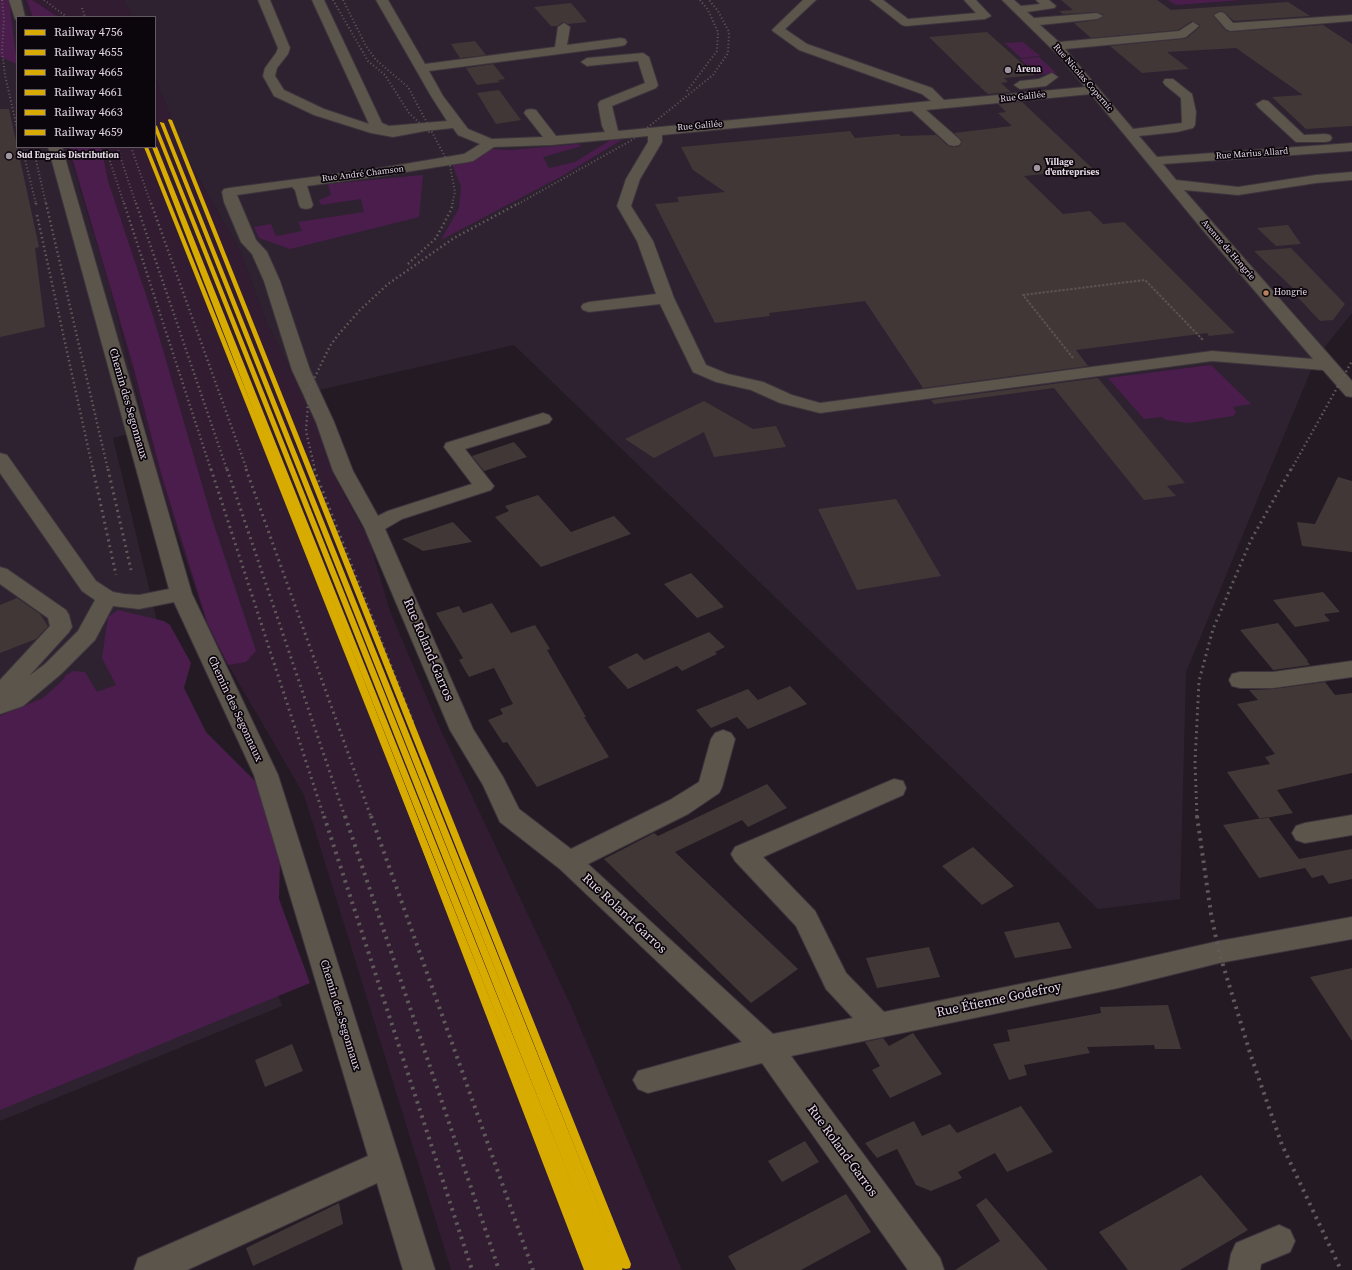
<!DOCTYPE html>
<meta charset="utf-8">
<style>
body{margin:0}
#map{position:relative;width:1352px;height:1270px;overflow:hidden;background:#231a23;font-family:"Source Serif 4",serif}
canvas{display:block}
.legend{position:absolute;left:16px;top:16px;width:140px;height:132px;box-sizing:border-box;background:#0b050c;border:1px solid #625962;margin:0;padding:5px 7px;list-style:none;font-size:12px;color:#e4d8e4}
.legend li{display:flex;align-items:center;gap:8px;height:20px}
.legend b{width:20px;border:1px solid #625962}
</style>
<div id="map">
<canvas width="1352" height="1270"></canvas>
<ul class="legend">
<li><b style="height:5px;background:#d8ab00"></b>Railway 4756</li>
<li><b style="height:5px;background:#d8ab00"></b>Railway 4655</li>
<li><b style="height:5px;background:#d8ab00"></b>Railway 4665</li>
<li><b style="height:5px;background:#d8ab00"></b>Railway 4661</li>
<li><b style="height:5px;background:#d8ab00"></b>Railway 4663</li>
<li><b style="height:5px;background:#d8ab00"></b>Railway 4659</li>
</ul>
</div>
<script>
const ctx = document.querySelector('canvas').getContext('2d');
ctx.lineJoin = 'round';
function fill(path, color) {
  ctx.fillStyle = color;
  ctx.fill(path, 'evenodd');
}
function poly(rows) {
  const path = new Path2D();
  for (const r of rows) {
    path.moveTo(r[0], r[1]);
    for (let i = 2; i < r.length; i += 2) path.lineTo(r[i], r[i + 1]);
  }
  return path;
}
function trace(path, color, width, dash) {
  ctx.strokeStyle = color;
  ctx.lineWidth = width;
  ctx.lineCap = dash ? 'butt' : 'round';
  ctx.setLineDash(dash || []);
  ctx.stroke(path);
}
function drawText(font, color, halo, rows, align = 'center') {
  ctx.font = font + ' "Source Serif 4",serif';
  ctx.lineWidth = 3.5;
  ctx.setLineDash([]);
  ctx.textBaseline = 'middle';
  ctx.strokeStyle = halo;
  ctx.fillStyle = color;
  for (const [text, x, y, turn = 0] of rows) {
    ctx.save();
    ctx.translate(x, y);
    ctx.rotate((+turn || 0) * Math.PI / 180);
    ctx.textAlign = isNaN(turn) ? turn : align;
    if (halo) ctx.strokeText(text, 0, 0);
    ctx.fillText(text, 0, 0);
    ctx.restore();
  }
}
fill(poly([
 [24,0,124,0,132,17,29,17],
 [155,77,186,156,240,251,266,321,302,394,315,413,336,479,369,540,390,611,439,726,572,1008,682,1270,451,1270,304,795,212,637,208,627,156,470,110,287,67,147,155,147]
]), '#311c31');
fill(poly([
 [0,0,24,0,29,17,17,17,17,147,67,147,110,287,145,430,113,438,172,684,282,1006,0,1121],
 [124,0,1352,0,1352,313,1316,358,1186,672,1180,899,1098,909,514,345,302,394,266,321,240,251,186,156,155,77,155,17,132,17]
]), '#2e2230');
fill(poly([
 [0,0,9,0,17,64,0,57],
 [27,0,32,0,58,17,33,17],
 [1168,0,1242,0,1176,5],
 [1023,42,1040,56,1021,58,1005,43],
 [1039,57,1056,73,1037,75,1020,59],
 [612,139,623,139,562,176,441,240,459,208,461,186,452,164,473,161,492,149,512,150,577,144,582,146,543,157,549,168,575,162],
 [69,147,101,147,108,181,154,319,212,519,256,651,246,662,228,665,207,622,161,473,133,365],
 [423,175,419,217,290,249,259,238,254,227,271,224,276,236,302,231,298,222,364,212,361,199,321,205,319,200,331,195,328,184],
 [1211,365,1251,404,1233,407,1236,412,1233,416,1189,423,1166,420,1162,417,1144,419,1108,378],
 [118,610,164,621,170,625,191,663,184,688,206,732,262,788,280,860,279,899,310,983,0,1110,0,716,43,698,62,681,66,675,73,671,85,672,97,692,116,685,102,658,108,617]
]), '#4b1d4d');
fill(poly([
 [1061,0,1157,0,1171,10,1288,2,1310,16,1234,21,1224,12,1219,11,1213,15,1225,30,1229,32,1323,25,1352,44,1352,126,1306,129,1272,97,1303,95,1236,48,1167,52,1189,69,1142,73,1110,46,1182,39,1187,38,1200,27,1200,25,1192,21,1178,30,1091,38,1074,23,1097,20,1104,15,1097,12,1063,14,1059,11,1073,10],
 [571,3,587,22,568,24,563,22,557,26,551,26,534,7],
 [987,32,1035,75,1004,78,1008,82,1001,83,1011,92,988,94,979,86,981,85,978,85,929,37],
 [475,41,486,55,460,58,451,44],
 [493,64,505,79,498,80,500,82,477,85,466,68],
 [499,90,521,120,496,124,477,93],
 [1022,102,1093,169,1024,176,1063,214,1090,211,1103,224,1124,222,1235,333,1209,336,1207,333,1076,350,1088,366,923,388,865,301,769,313,770,316,715,323,655,204,679,202,677,197,725,192,693,170,681,147,850,131,855,138,899,134,901,136,936,135,948,146,954,147,960,146,962,141,954,133,1012,126,998,113,1006,112,998,104],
 [0,109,9,109,39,247,35,248,45,327,0,337],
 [1288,225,1301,244,1276,246,1257,228],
 [1291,248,1345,304,1333,320,1320,321,1292,291,1296,291,1254,251],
 [1098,378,1185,483,1167,486,1176,496,1144,500,1054,388,934,404,931,400],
 [704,401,753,429,776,426,786,447,714,457,704,432,654,458,625,439],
 [514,442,527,457,484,471,472,456],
 [1338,477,1352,481,1352,552,1302,546,1297,522,1315,524],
 [538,495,571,532,614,516,631,534,541,567,495,517,509,511,505,506],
 [896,499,941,576,857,590,818,509],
 [453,522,472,542,423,551,402,539],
 [691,573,724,607,697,618,664,584],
 [1323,592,1340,612,1324,614,1330,621,1295,627,1273,600],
 [17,598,40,614,48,626,36,639,0,653,0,605],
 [492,603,511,633,535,625,550,649,547,650,586,717,584,717,609,757,537,787,507,742,503,743,488,720,503,714,500,709,513,704,494,668,469,677,459,660,463,658,436,613,459,606,463,613],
 [1278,623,1308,661,1307,661,1310,665,1273,670,1240,630],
 [709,632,725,647,715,652,717,654,682,671,677,666,628,689,608,667,637,653,644,660],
 [1325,682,1335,695,1352,693,1352,773,1277,790,1293,813,1260,819,1227,772,1270,764,1265,757,1275,754,1237,704,1258,700,1249,690,1273,689],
 [790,686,807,704,748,729,737,717,711,728,696,710,748,689,758,700],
 [767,784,787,808,748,827,742,820,675,852,798,969,751,1003,604,859,654,833,658,836],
 [1268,817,1299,859,1352,849,1352,879,1329,884,1323,875,1312,878,1305,868,1259,878,1223,825],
 [973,847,1014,886,982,905,942,866],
 [1059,922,1072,948,1015,958,1004,932],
 [929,947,940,977,877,988,866,958],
 [1352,968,1352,1041,1310,977],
 [1168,1005,1181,1049,1155,1049,1154,1045,1087,1047,1090,1053,1024,1065,1027,1075,1009,1080,993,1044,1010,1041,1007,1030,1101,1013,1100,1007],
 [913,1033,942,1074,890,1098,872,1070,880,1066,865,1042,883,1038,889,1046],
 [292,1044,303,1071,265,1087,255,1060],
 [1021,1106,1053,1152,1007,1172,995,1153,958,1172,962,1178,931,1191,916,1185,897,1149,877,1158,865,1143,914,1121,922,1136,950,1124,957,1133],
 [805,1141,819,1162,782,1182,768,1161],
 [1201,1175,1248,1230,1180,1270,1128,1270,1099,1232],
 [846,1194,871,1232,801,1270,736,1270,728,1256],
 [986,1198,1048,1270,955,1270,1000,1241,976,1205],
 [339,1203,343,1224,253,1266,246,1248]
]), '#423737');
const minor = poly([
 [9,0,21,0,25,17,17,17,17,20,15,19,9,0],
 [258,0,270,0,290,48,288,54,277,68,275,76,284,90,324,109,369,124,312,0,324,0,382,123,389,126,447,121,431,96,376,0,388,0,425,64,555,47,558,27,564,23,570,27,567,45,621,38,625,39,627,42,625,45,621,46,429,71,443,96,468,129,492,139,543,137,524,113,526,110,531,109,536,110,556,136,605,132,602,126,598,104,600,101,645,83,638,61,587,66,581,62,587,58,643,53,649,57,658,85,656,88,612,106,618,131,931,101,922,94,799,50,774,32,772,30,774,28,803,0,816,0,785,29,807,44,932,88,944,100,1085,87,1060,57,1002,0,1014,0,1021,6,1040,4,1036,0,1049,0,1056,6,1054,8,1027,12,1034,18,1097,13,1103,16,1097,19,1040,25,1059,42,1179,31,1193,22,1199,26,1186,37,1182,38,1065,49,1133,129,1182,123,1181,98,1165,85,1163,82,1165,79,1173,79,1192,94,1196,112,1195,125,1193,128,1177,132,1139,136,1157,157,1352,143,1352,151,1163,164,1176,180,1238,187,1316,175,1352,172,1352,180,1316,183,1238,195,1184,190,1352,381,1352,397,1346,396,1323,370,1212,361,820,413,780,403,751,390,716,382,693,372,660,304,589,312,583,310,581,307,583,304,589,302,656,294,637,241,617,206,626,179,648,142,648,136,551,145,494,147,473,161,468,162,381,176,307,186,313,205,311,208,306,209,301,208,299,205,295,190,292,187,237,195,256,240,267,252,280,281,310,370,334,422,353,471,378,516,388,511,472,484,444,447,446,443,543,413,549,415,552,419,549,423,465,449,494,486,491,490,402,519,385,529,473,729,503,777,519,809,571,849,670,800,699,782,711,739,715,733,723,730,731,733,735,739,722,787,719,793,688,814,588,864,773,1034,853,1018,826,989,796,926,735,861,731,854,735,847,894,779,903,781,906,788,903,795,763,857,815,911,846,973,884,1012,1118,964,1219,941,1352,917,1352,939,1219,963,1118,988,791,1056,940,1258,944,1270,908,1270,762,1063,648,1093,638,1089,633,1080,638,1071,742,1042,560,869,500,822,483,785,450,730,364,527,333,471,316,422,292,370,264,281,252,254,241,242,224,202,222,192,224,189,229,188,381,168,464,154,480,144,458,135,453,128,425,131,393,137,371,133,314,115,274,96,263,76,265,68,276,53,278,48,258,0],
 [1091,94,1201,228,1313,359,1212,351,820,403,792,395,763,382,728,374,706,365,674,298,653,241,631,206,640,179,662,142,662,135,912,111,949,145,954,146,959,145,961,142,959,139,926,110,1091,94],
 [870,0,883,0,908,19,976,13,964,0,976,0,991,16,985,19,906,26,902,25,870,0],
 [1220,12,1224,13,1233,23,1352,15,1352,21,1230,31,1226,29,1214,15,1220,12],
 [1052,73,1058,77,1046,86,1020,89,1014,85,1020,81,1039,79,1052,73],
 [1263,100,1268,101,1304,135,1325,134,1330,135,1332,138,1330,141,1325,142,1296,142,1258,107,1256,104,1263,100],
 [48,147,62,147,192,594,278,775,435,1270,403,1270,377,1183,187,1270,134,1270,138,1258,368,1156,254,775,174,602,139,609,113,606,95,640,61,674,23,706,0,714,0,680,50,626,48,618,0,584,0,567,7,569,66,610,69,615,72,627,69,632,29,676,45,664,78,631,95,600,82,591,0,473,0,453,7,455,96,581,113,592,124,594,139,595,169,589,48,147],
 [1352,661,1352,677,1273,688,1240,688,1232,686,1229,680,1232,674,1240,672,1273,672,1352,661],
 [1352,815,1352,835,1305,843,1296,840,1292,833,1296,826,1305,823,1352,815],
 [1279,1225,1290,1230,1295,1241,1290,1252,1261,1264,1260,1270,1228,1270,1231,1254,1236,1243,1279,1225]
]);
trace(minor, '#3d353d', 2);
trace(poly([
 [1073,358,1023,295,1145,280,1203,340]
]), '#595451', 2, [2.5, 1.5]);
fill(minor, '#5b554c');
trace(poly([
 [2,0,4,19,2,51,5,75,17,128],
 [44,0,67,17],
 [333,0,368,61,385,75,409,113,430,133],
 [343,0,366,46,376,60,408,87,450,166,455,192,452,204],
 [82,8,85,17],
 [687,91,717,51,718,32,708,10,700,0],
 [22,147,36,204],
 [33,147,46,204],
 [108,147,110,161,124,204],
 [117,147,136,204],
 [131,147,151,204],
 [518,204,632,140,713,75,728,53,729,32,718,11,709,0]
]), '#605a5a', 2, [1, 2.5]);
trace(poly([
 [36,203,36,205],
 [46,203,108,470],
 [124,203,211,470],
 [136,203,227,470],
 [151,203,247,470],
 [37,215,93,470],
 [408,264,436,238,451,210,453,203],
 [315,470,306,431,309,389,330,346,338,335,360,310,388,284,454,238,519,203],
 [1291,470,1352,361]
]), '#605a5a', 2.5, [1.5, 3]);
trace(poly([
 [93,469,116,575],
 [108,469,131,570],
 [211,469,324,817],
 [227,469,345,817],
 [246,469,371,817],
 [314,469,414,725],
 [1197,817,1195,762,1199,681,1213,629,1251,540,1291,469]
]), '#605a5a', 3, [2, 4]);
trace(poly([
 [324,816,472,1270],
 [345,816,499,1270],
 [371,816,533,1270],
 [1197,816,1211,914,1219,952,1251,1056,1282,1145,1341,1270]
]), '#605a5a', 4, [2.5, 5]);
fill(poly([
 [155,146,156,147,594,1270,584,1270,152,147,155,147,155,146]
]), '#d8ab00');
fill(poly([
 [155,125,157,126,616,1270,606,1270,155,131,155,125]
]), '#d8ab00');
fill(poly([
 [155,146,157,147,607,1270,597,1270,153,147,155,147,155,146]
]), '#d8ab00');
fill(poly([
 [160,122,164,123,623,1267,622,1270,614,1270,613,1267,160,123,160,122]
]), '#d8ab00');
fill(poly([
 [144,147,148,147,599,1270,589,1270,144,147]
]), '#d8ab00');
fill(poly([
 [169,119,172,120,631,1264,630,1268,626,1269,622,1268,621,1264,168,120,169,119]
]), '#d8ab00');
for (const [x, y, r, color] of [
 [1008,70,4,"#a096a0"],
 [9,156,4,"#a096a0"],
 [1037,168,4,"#a096a0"],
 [1266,293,3.5,"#b6815c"]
]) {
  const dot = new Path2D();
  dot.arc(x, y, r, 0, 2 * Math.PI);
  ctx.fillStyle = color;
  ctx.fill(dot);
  trace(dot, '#0b050c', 1.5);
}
drawText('bold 9px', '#e4d8e4', '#0b050c', [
 ["Arena",1016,70],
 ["Sud Engrais Distribution",17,156],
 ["Village",1045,163],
 ["d'entreprises",1045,173]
], 'left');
drawText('9px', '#e4d8e4', '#0b050c', [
 ["Rue Nicolas Copernic",1083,78,49],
 ["Rue Galilée",1023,97,-6],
 ["Rue Galilée",700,126,-5],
 ["Rue Marius Allard",1252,154,-4],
 ["Rue André Chamson",363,174,-7],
 ["Avenue de Hongrie",1228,250,49]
]);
drawText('9px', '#e4d8e4', '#0b050c', [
 ["Hongrie",1274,293]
], 'left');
drawText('11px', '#e4d8e4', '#0b050c', [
 ["Chemin des Segonnaux",128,404,74],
 ["Chemin des Segonnaux",235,709,65],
 ["Chemin des Segonnaux",340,1015,73]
]);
drawText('13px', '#e4d8e4', '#0b050c', [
 ["Rue Roland-Garros",428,650,67],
 ["Rue Roland-Garros",624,914,43],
 ["Rue Étienne Godefroy",999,1000,-12],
 ["Rue Roland-Garros",842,1151,54]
]);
</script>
